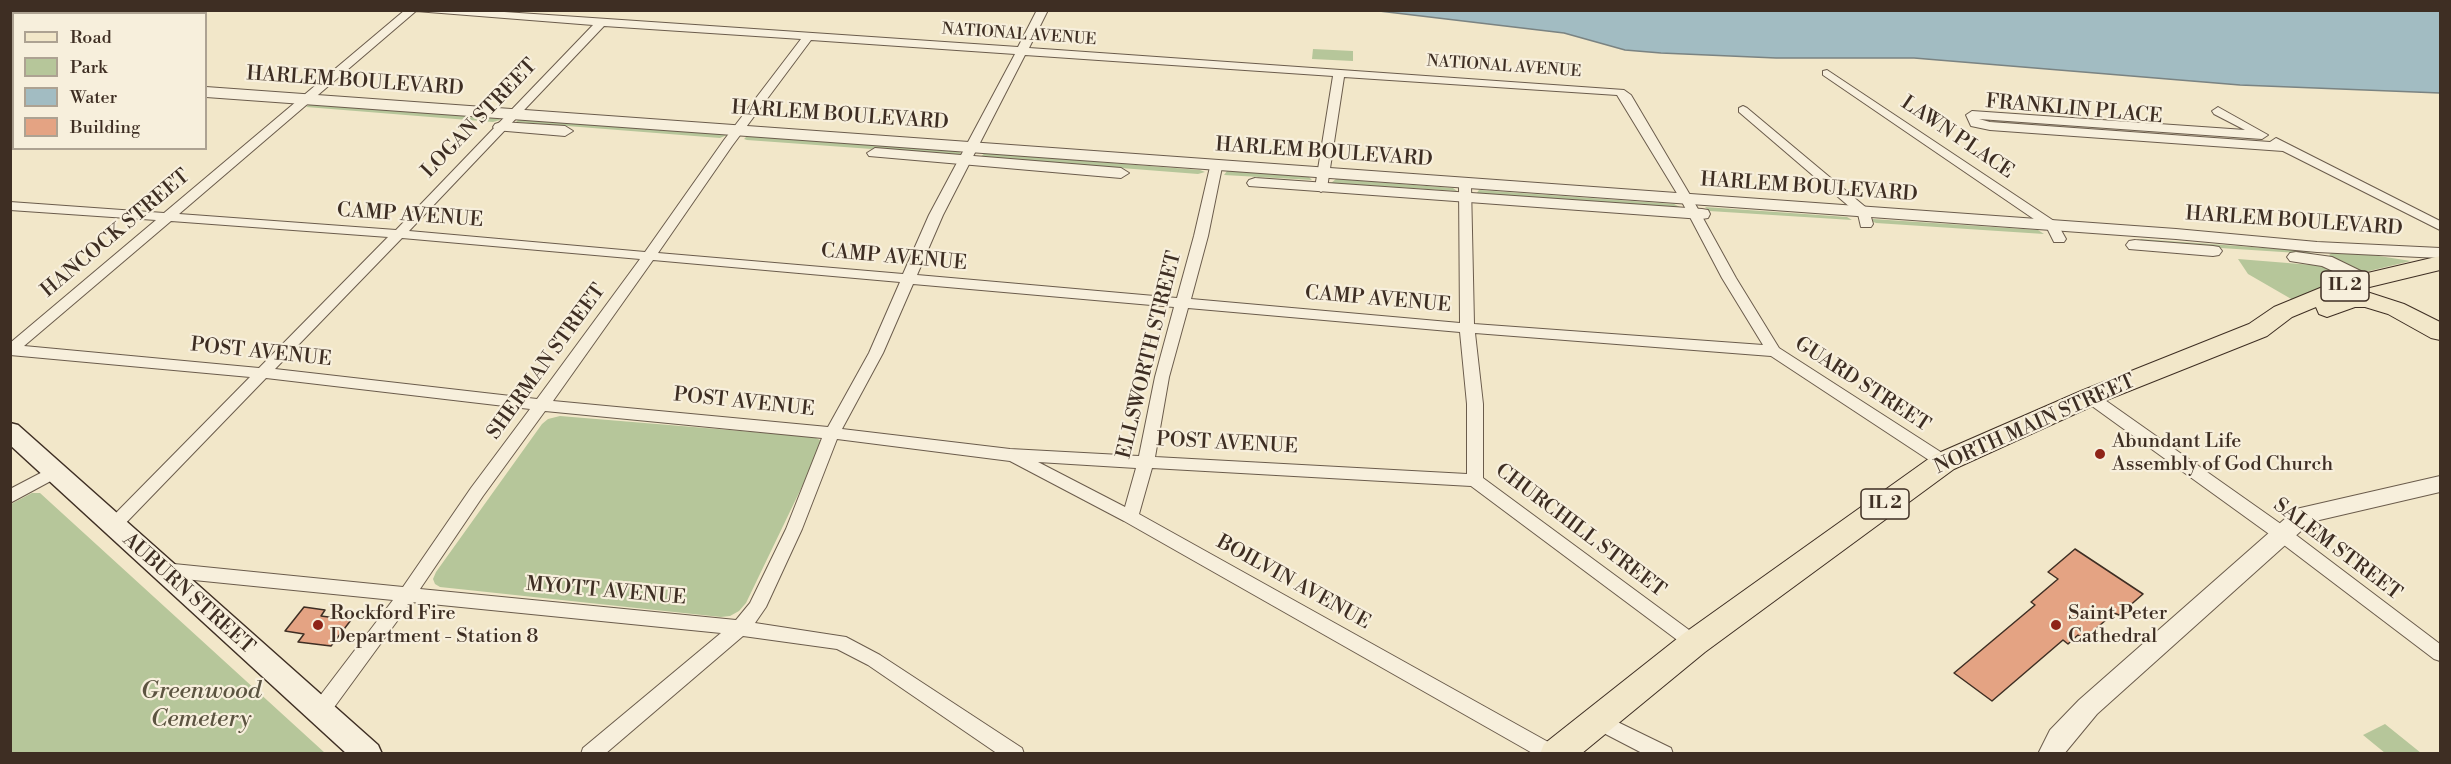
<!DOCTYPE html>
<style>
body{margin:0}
#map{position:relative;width:2451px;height:764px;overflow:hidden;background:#f2e7c9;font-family:"Libre Bodoni",serif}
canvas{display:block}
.frame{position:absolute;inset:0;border:12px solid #3e2e23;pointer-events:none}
.legend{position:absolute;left:12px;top:12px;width:195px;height:138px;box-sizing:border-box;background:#f7efdc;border:2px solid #ada292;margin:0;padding:8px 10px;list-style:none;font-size:18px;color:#3e2e23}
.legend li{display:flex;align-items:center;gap:12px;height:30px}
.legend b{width:30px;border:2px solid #ada292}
</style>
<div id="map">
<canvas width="2451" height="764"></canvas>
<div class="frame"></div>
<ul class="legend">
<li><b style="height:8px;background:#f2e7c9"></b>Road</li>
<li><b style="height:16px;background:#b6c69a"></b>Park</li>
<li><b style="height:16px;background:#a2bcc2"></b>Water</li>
<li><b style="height:16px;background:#e4a383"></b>Building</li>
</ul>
</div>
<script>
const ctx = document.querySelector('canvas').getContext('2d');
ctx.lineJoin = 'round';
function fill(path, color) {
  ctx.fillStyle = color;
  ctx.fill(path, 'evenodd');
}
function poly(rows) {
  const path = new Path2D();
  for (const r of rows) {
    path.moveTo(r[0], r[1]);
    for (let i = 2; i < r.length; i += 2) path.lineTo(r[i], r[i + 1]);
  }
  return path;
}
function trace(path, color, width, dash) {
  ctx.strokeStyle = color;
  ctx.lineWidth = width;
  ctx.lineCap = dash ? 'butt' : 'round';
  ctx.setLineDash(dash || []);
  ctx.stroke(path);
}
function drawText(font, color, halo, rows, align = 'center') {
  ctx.font = font + ' "Libre Bodoni",serif';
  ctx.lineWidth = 4.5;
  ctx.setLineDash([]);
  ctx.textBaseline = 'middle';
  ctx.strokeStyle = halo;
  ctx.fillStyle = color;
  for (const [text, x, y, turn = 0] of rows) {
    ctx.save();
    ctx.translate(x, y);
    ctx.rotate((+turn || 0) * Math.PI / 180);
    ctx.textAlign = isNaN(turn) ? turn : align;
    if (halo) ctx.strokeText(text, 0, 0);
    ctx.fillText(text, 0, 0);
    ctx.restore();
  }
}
fill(poly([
 [1313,49,1353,51,1353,61,1312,59],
 [310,104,499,118,500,120,493,122,306,107],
 [519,119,724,134,727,135,720,138,516,122],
 [747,136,958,151,962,154,955,155,747,140,744,139],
 [985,153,1200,170,1205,172,1198,174,980,157],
 [1227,171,1309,177,1312,180,1224,175],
 [1336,179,1453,188,1457,191,1331,183],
 [1479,190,1674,204,1680,207,1679,208,1476,194],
 [1705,207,1847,217,1852,220,1709,211],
 [1873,219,2038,230,2044,234,1876,223,1871,221],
 [2141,239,2307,251,2313,254,2144,243,2139,241],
 [2332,253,2366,254,2411,261,2365,272,2334,260,2329,255],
 [2238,259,2325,266,2337,273,2339,280,2293,300,2248,274],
 [560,416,814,437,820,440,822,445,746,603,739,611,730,616,721,617,440,587,435,584,433,579,436,572,542,424,548,419],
 [32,493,40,493,325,753,11,753,11,504],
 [2385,724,2421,753,2385,753,2363,735]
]), '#b6c69a');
const water = poly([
 [1379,11,2440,11,2440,93,2240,85,1914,58,1776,58,1661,53,1625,50,1564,33,1379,11]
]);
fill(water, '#a2bcc2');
trace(water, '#7a8382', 1.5);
const building = poly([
 [2075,549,2143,594,2119,615,2114,613,2084,639,2078,635,2068,644,2063,640,1992,701,1954,673,2035,605,2031,602,2058,579,2048,572,2075,549],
 [304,607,325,610,321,616,351,620,331,646,298,642,304,634,285,631,304,607]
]);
fill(building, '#e4a383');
trace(building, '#3e2e23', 1.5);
const minor = poly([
 [154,10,166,10,163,14,151,14,154,10],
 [405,10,475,10,1018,47,1037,10,1048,10,1029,48,1624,90,1631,95,1693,200,1736,278,1779,348,1950,458,1952,462,1950,466,1938,466,1771,356,1475,333,1483,404,1483,478,1700,638,1703,643,1700,648,1694,650,1688,648,1471,486,1152,468,1139,514,1559,748,1561,754,1534,754,1124,521,1010,461,837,439,802,529,766,607,755,623,846,637,880,655,1022,748,1024,754,998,754,868,665,837,649,743,636,605,754,581,754,583,748,721,633,411,602,327,717,320,719,313,717,311,711,313,705,393,600,164,577,158,575,155,570,158,565,164,563,403,587,471,488,530,409,266,378,119,530,113,532,107,530,105,526,107,522,250,377,10,355,10,343,156,220,10,210,10,202,164,213,405,10],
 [416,11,593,25,396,230,179,214,416,11],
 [604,26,801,39,724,140,645,252,409,231,604,26],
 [811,40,1015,54,929,215,903,274,658,253,732,146,811,40],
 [1025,55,1333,76,1315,188,1321,192,1327,188,1344,77,1617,95,1681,200,1722,278,1763,345,1474,324,1471,185,1465,181,1459,185,1460,323,1191,299,1208,236,1222,167,1216,163,1210,167,1194,236,1177,298,917,275,943,215,1025,55],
 [171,221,388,237,259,368,24,346,171,221],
 [402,238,640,259,537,399,275,369,402,238],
 [653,260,900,282,869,353,828,427,553,401,653,260],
 [913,284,1174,307,1155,377,1139,456,1010,449,842,429,883,353,913,284],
 [1188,308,1460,332,1467,404,1467,474,1155,457,1169,377,1188,308],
 [545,411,822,438,786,529,750,603,736,620,420,589,483,496,545,411],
 [1038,462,1136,468,1125,507,1038,462],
 [1827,70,2057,223,2066,239,2064,242,2054,242,2047,228,1823,75,1823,71,1827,70],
 [1743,106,1747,108,1869,210,1873,224,1871,227,1861,227,1858,214,1739,112,1739,108,1743,106],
 [10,107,14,107,14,115,10,115,10,107],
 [2218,107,2268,135,2262,139,1979,119,1990,122,2270,142,2276,138,2440,221,2440,230,2283,151,1990,130,1971,126,1966,115,1972,111,2245,130,2214,114,2212,111,2218,107],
 [2090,392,2095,393,2288,529,2440,644,2440,661,2434,659,2276,539,2085,401,2082,397,2090,392],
 [54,466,60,468,62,472,60,476,10,503,10,489,54,466],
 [1597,712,1671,748,1673,754,1644,754,1590,726,1587,720,1590,714,1597,712]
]);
const tertiary = poly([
 [10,85,14,85,14,94,10,94,10,85],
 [206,87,2176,229,2317,242,2440,248,2440,258,2317,252,2176,239,206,97,206,87],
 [501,122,565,126,573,131,565,136,495,130,493,127,495,124,501,122],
 [875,148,1121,168,1129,173,1121,178,869,156,867,153,875,148],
 [1255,178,1702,209,1708,210,1710,214,1708,218,1702,219,1249,186,1247,183,1249,180,1255,178],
 [2135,240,2213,246,2219,247,2222,251,2219,255,2213,256,2129,249,2126,245,2129,241,2135,240],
 [2296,252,2332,257,2371,276,2374,280,2371,284,2365,286,2322,266,2290,261,2287,257,2290,253,2296,252],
 [2440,476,2440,492,2311,522,2097,714,2064,754,2038,754,2050,730,2079,700,2296,509,2440,476]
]);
const secondary = poly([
 [10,423,18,425,378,745,382,754,347,754,10,445,10,423]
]);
const primary = poly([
 [2440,256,2440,270,2353,291,2367,292,2404,304,2440,322,2440,340,2431,338,2388,314,2365,307,2355,307,2327,317,2319,314,2316,307,2292,317,2267,336,2099,403,1954,469,1705,652,1581,754,1540,754,1544,744,1683,634,1934,455,2081,391,2249,324,2274,307,2342,279,2440,256]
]);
trace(minor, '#6b5c4c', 2);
trace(tertiary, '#6b5c4c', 2);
trace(secondary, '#3e2e23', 3);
trace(primary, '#3e2e23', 2);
fill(minor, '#f7efdc');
fill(tertiary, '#f7efdc');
fill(secondary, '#f7efdc');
fill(primary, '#f2e7c9');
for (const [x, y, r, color] of [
 [2100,454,6,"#8f2418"],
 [318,625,6,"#8f2418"],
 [2056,625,6,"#8f2418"]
]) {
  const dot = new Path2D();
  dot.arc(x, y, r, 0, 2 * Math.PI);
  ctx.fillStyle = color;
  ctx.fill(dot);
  trace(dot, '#f7efdc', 2);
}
drawText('16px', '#3e2e23', '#f7efdc', [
 ["NATIONAL AVENUE",1019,35,4],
 ["NATIONAL AVENUE",1504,67,4]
]);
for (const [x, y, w] of [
 [2345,286,48],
 [1885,504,48]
]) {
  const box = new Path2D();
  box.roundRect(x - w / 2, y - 15, w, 30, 4.5);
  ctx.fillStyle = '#f7efdc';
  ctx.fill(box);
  trace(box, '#3e2e23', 1.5);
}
drawText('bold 18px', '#3e2e23', null, [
 ["IL 2",2345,286],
 ["IL 2",1885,504]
]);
drawText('20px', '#3e2e23', '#f7efdc', [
 ["HARLEM BOULEVARD",355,82,4],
 ["FRANKLIN PLACE",2074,110,5],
 ["HARLEM BOULEVARD",840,116,4],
 ["LOGAN STREET",480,119,-46],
 ["LAWN PLACE",1957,138,34],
 ["HARLEM BOULEVARD",1324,153,4],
 ["HARLEM BOULEVARD",1809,188,4],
 ["CAMP AVENUE",410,216,4],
 ["HARLEM BOULEVARD",2294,222,4],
 ["HANCOCK STREET",116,234,-40],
 ["CAMP AVENUE",894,258,5],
 ["CAMP AVENUE",1378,300,5],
 ["POST AVENUE",261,353,6],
 ["ELLSWORTH STREET",1150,355,-76],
 ["SHERMAN STREET",547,362,-54],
 ["GUARD STREET",1862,385,33],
 ["POST AVENUE",744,403,6],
 ["NORTH MAIN STREET",2035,425,-24],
 ["POST AVENUE",1227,444,3],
 ["CHURCHILL STREET",1580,531,37],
 ["SALEM STREET",2337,550,37],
 ["BOILVIN AVENUE",1293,583,29],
 ["MYOTT AVENUE",606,592,5],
 ["AUBURN STREET",188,594,42]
]);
drawText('20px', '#3e2e23', '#f7efdc', [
 ["Abundant Life",2112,442],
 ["Assembly of God Church",2112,465],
 ["Rockford Fire",330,614],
 ["Department - Station 8",330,637],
 ["Saint Peter",2068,614],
 ["Cathedral",2068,637]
], 'left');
drawText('italic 24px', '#5c5441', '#f7efdc', [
 ["Greenwood",201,692],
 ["Cemetery",201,720]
]);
</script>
